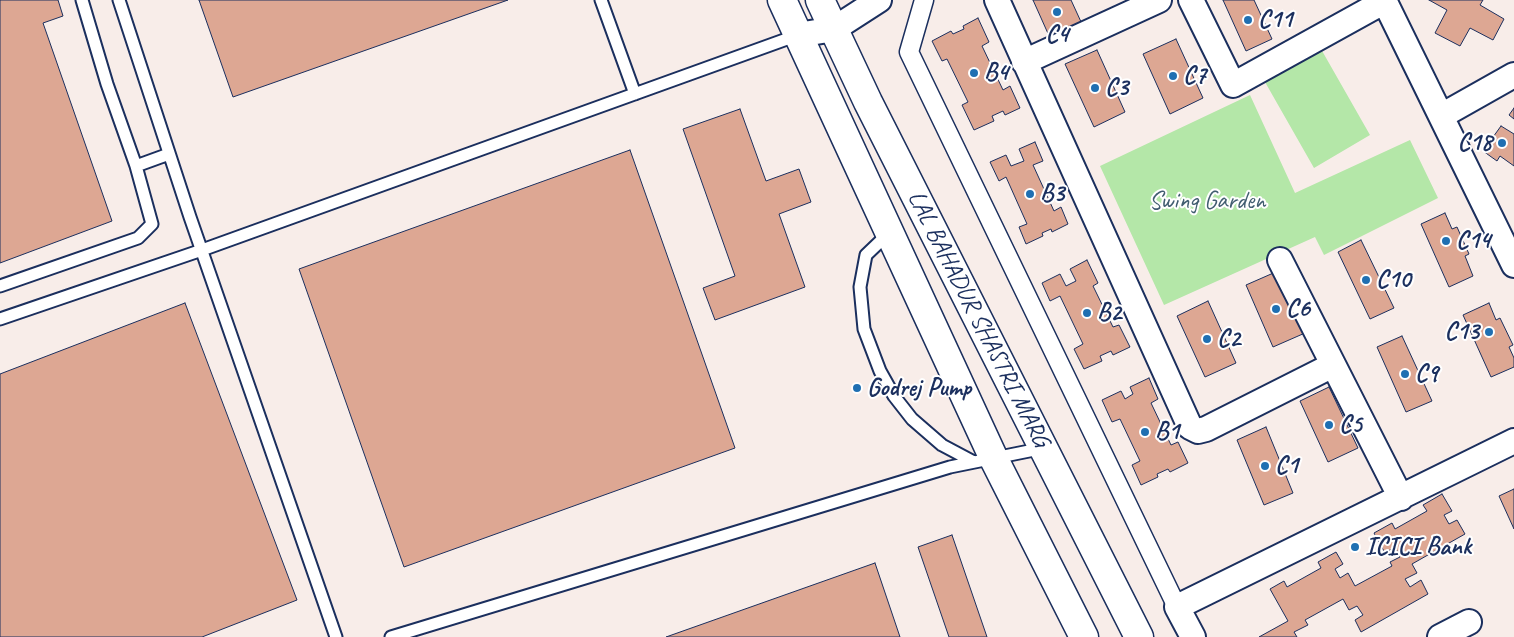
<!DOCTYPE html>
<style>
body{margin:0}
canvas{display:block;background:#f8ede9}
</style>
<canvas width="1514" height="637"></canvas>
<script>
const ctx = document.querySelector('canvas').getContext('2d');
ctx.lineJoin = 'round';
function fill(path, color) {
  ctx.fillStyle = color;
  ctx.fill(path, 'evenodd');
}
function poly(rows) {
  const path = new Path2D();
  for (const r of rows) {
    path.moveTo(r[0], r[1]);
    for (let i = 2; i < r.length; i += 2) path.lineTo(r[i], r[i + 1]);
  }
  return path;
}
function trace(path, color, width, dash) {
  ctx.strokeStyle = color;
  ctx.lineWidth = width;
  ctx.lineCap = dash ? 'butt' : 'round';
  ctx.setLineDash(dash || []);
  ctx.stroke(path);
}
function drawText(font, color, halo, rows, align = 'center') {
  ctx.font = font + ' Caveat,sans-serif';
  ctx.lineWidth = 4;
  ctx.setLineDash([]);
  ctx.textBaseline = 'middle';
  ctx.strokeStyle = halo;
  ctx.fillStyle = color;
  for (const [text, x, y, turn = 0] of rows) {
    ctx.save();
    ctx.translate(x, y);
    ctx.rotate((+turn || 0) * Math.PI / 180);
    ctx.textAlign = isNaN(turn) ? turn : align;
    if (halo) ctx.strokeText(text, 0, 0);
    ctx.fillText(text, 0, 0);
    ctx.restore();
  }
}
fill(poly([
 [1317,42,1370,135,1314,168,1261,75],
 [1250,95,1295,193,1410,140,1438,198,1324,255,1315,237,1164,305,1100,166]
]), '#b4e7a8');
const building = poly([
 [0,0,58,0,63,16,43,23,112,221,0,263,0,0],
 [199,0,508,0,233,97,199,0],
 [1033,0,1071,0,1082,24,1050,38,1033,0],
 [1223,0,1254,0,1272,39,1246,51,1223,0],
 [1429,0,1483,0,1480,5,1504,19,1493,40,1470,28,1460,46,1435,33,1447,10,1429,0],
 [978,18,989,42,982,46,1003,90,1010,86,1020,108,1005,115,1003,111,992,116,994,121,974,130,962,105,968,102,947,59,942,61,932,41,951,31,953,34,964,29,963,26,978,18],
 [1176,39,1203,98,1170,114,1143,54,1176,39],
 [1097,50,1125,112,1094,127,1065,64,1097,50],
 [1514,108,1514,119,1509,115,1514,108],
 [740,109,766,181,799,169,811,202,779,214,805,287,715,320,703,288,735,276,683,129,740,109],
 [1501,126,1514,134,1514,166,1500,156,1497,161,1483,151,1501,126],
 [1035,142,1043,161,1033,165,1054,211,1061,207,1068,224,1052,232,1051,229,1042,233,1043,236,1026,244,1019,227,1027,224,1006,177,999,181,990,162,1006,155,1011,166,1024,161,1019,149,1035,142],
 [630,150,735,448,404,567,299,269,630,150],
 [1445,213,1452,229,1457,227,1469,254,1465,256,1473,276,1449,287,1421,224,1445,213],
 [1361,240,1394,308,1370,319,1338,252,1361,240],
 [1087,260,1098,283,1093,286,1113,327,1119,325,1130,347,1113,355,1111,351,1100,356,1102,361,1084,369,1074,349,1083,344,1060,296,1050,301,1042,283,1060,274,1066,286,1076,281,1070,269,1087,260],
 [1278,271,1305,333,1273,347,1246,285,1278,271],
 [1208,301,1236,363,1205,377,1177,316,1208,301],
 [185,303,297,600,202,637,0,637,0,374,185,303],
 [1489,303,1496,320,1500,318,1513,345,1509,347,1514,358,1514,367,1491,377,1463,315,1489,303],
 [1402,336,1432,401,1406,412,1377,347,1402,336],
 [1149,378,1158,399,1151,403,1171,445,1178,442,1188,463,1170,472,1168,469,1157,474,1158,477,1141,485,1132,465,1140,461,1120,419,1112,422,1102,400,1121,391,1125,399,1133,394,1130,387,1149,378],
 [1329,387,1358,448,1328,462,1300,401,1329,387],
 [1266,427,1293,493,1264,505,1237,440,1266,427],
 [1514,489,1514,529,1499,496,1514,489],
 [1442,494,1452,511,1444,515,1449,524,1457,520,1465,534,1412,564,1417,573,1405,579,1410,587,1421,580,1428,594,1361,632,1355,620,1363,615,1357,606,1349,610,1343,599,1305,620,1308,625,1294,632,1297,637,1259,637,1288,621,1270,589,1284,581,1287,587,1321,568,1318,562,1336,552,1343,564,1335,569,1340,578,1348,573,1355,586,1392,566,1390,562,1400,557,1395,547,1385,553,1374,533,1392,523,1395,529,1427,511,1423,505,1442,494],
 [952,535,987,637,949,637,918,547,952,535],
 [875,563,900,637,666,637,875,563]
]);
fill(building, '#dda793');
trace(building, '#1b2f5e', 1);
const service = poly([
 [119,0,190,217,336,637],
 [601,0,635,94],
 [136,166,169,154],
 [889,233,866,255,860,287,864,329,880,371,894,396,912,419,942,445,974,462],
 [0,286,138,238,152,224,136,166,107,84,82,0],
 [0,319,202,250,798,35],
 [391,637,950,467,1044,448]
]);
const pedestrian = poly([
 [924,0,909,52,1177,607]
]);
const minor = poly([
 [997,0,1190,427,1198,431,1206,429,1333,365],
 [1191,0,1233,85,1385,1],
 [1384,0,1514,265],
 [798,35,834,29,879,0],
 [1024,62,1159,0],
 [1443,115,1514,75],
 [1280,260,1401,498],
 [1193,637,1177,607,1514,441],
 [1440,637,1469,622]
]);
const primary = poly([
 [782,0,994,459,1084,637],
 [820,0,868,102,1139,637]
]);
trace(service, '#1b2f5e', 15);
trace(pedestrian, '#1b2f5e', 21);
trace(minor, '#1b2f5e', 28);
trace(primary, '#1b2f5e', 31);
trace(service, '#fff', 11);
trace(pedestrian, '#fff', 18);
trace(minor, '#fff', 24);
trace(primary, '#fff', 28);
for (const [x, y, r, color] of [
 [1057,12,5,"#1f6fb2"],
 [1248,20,5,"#1f6fb2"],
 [974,73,5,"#1f6fb2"],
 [1173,76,5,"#1f6fb2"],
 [1095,88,5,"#1f6fb2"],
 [1502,143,5,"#1f6fb2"],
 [1030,194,5,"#1f6fb2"],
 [1446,241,5,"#1f6fb2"],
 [1366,280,5,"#1f6fb2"],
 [1276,309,5,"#1f6fb2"],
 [1087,313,5,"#1f6fb2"],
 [1489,332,5,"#1f6fb2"],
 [1207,339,5,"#1f6fb2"],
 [1405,374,5,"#1f6fb2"],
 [857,388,5,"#1f6fb2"],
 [1329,425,5,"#1f6fb2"],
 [1145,432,5,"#1f6fb2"],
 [1265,466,5,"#1f6fb2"],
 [1355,547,5,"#1f6fb2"]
]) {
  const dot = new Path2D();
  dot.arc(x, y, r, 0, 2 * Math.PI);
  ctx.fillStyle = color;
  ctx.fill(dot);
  trace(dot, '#fff', 2);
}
drawText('bold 25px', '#1b2f5e', '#fff', [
 ["C11",1258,20],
 ["C4",1057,35,"center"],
 ["B4",984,73],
 ["C7",1183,76],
 ["C3",1105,88],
 ["C18",1492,143,"right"],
 ["B3",1040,194],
 ["C14",1456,241],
 ["C10",1376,280],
 ["C6",1286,309],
 ["B2",1097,313],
 ["C13",1479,332,"right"],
 ["C2",1217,339],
 ["C9",1415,374],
 ["Godrej Pump",867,388],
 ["C5",1339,425],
 ["B1",1155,432],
 ["C1",1275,466],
 ["ICICI Bank",1365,547]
], 'left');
drawText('25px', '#415d70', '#fff', [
 ["Swing Garden",1207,201]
]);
drawText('25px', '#1b2f5e', '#fff', [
 ["LAL BAHADUR SHASTRI MARG",978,319,63]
]);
</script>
